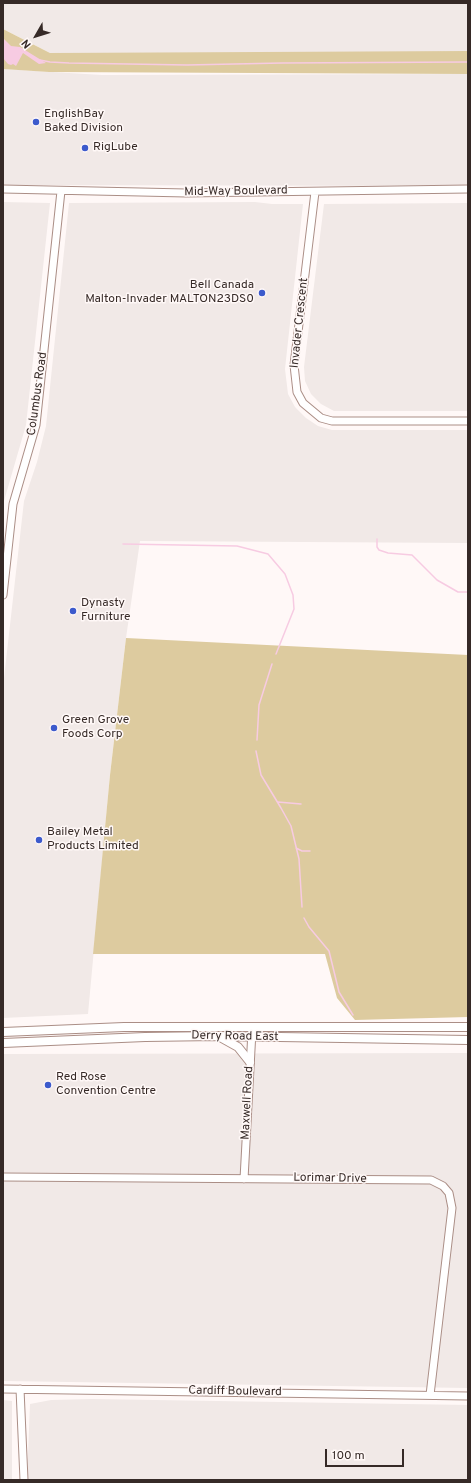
<!DOCTYPE html>
<style>
body{margin:0}
#map{position:relative;width:471px;height:1483px;overflow:hidden;background:#fff8f7;font-family:Overpass,sans-serif}
canvas{display:block}
.frame{position:absolute;inset:0;border:4px solid #362a27;pointer-events:none}
.north{position:absolute;left:16px;top:16px;width:40px;height:40px;-webkit-text-stroke:3px #fff8f7;paint-order:stroke;rotate:231deg;font-size:11px;font-weight:700;line-height:16px;text-align:center;color:#362a27}
.north::after{content:'';display:block;margin:auto;width:14px;height:18px;background:#362a27;clip-path:polygon(50% 0,100% 100%,50% 72%,0 100%)}
.scale{position:absolute;left:325px;top:1449px;width:79px;height:18px;box-sizing:border-box;border:2px solid #362a27;border-top:0;padding-left:5px;font-size:12px;line-height:14px;white-space:nowrap;color:#362a27;-webkit-text-stroke:3px #fff8f7;paint-order:stroke}
</style>
<div id="map">
<canvas width="471" height="1483"></canvas>
<div class="frame"></div>
<div class="north">N</div>
<div class="scale">100 m</div>
</div>
<script>
const ctx = document.querySelector('canvas').getContext('2d');
ctx.lineJoin = 'round';
function fill(path, color) {
  ctx.fillStyle = color;
  ctx.fill(path, 'evenodd');
}
function poly(rows) {
  const path = new Path2D();
  for (const r of rows) {
    path.moveTo(r[0], r[1]);
    for (let i = 2; i < r.length; i += 2) path.lineTo(r[i], r[i + 1]);
  }
  return path;
}
function trace(path, color, width, dash) {
  ctx.strokeStyle = color;
  ctx.lineWidth = width;
  ctx.lineCap = dash ? 'butt' : 'round';
  ctx.setLineDash(dash || []);
  ctx.stroke(path);
}
function drawText(font, color, halo, rows, align = 'center') {
  ctx.font = font + ' Overpass,sans-serif';
  ctx.lineWidth = 3;
  ctx.setLineDash([]);
  ctx.textBaseline = 'middle';
  ctx.strokeStyle = halo;
  ctx.fillStyle = color;
  for (const [text, x, y, turn = 0] of rows) {
    ctx.save();
    ctx.translate(x, y);
    ctx.rotate((+turn || 0) * Math.PI / 180);
    ctx.textAlign = isNaN(turn) ? turn : align;
    if (halo) ctx.strokeText(text, 0, 0);
    ctx.fillText(text, 0, 0);
    ctx.restore();
  }
}
fill(poly([
 [3,3,468,3,468,51,319,55,50,53,3,29],
 [3,69,102,75,468,74,468,186,3,185],
 [3,202,50,203,26,425,4,501,3,506],
 [255,202,272,204,303,204,285,369,288,394,295,407,306,418,318,426,332,430,468,430,468,543,140,541,126,638,110,775,88,1014,3,1018,3,687,24,501,37,462,46,426,69,203],
 [468,203,468,411,334,411,321,404,311,394,305,381,304,367,324,204],
 [468,1053,468,1388,3,1381,3,1054],
 [92,1399,468,1405,468,1480,27,1480,30,1404,51,1400],
 [3,1400,12,1401,12,1480,3,1480]
]), '#f1e9e7');
fill(poly([
 [3,29,50,53,468,51,468,74,49,72,3,69],
 [126,638,468,655,468,1017,355,1020,337,998,325,954,93,954,110,775]
]), '#ddcb9f');
fill(poly([
 [3,38,11,46,20,47,46,63,39,64,23,53,16,66,13,64,11,65,8,64,3,58]
]), '#f7cbe2');
trace(poly([
 [40,60,50,62,69,63,187,65,282,63,468,62],
 [377,539,377,547,379,550,388,553,412,555,437,580,458,592,468,592],
 [123,544,237,546,268,554,285,574,293,595,294,609,276,654],
 [257,740,259,705,272,664],
 [256,751,261,775,281,808,291,826,299,859,302,907],
 [278,802,301,804],
 [296,848,302,851,310,851],
 [304,918,309,927,329,951,339,992,353,1015]
]), '#f7cbe2', 1.5);
const minor = poly([
 [3,189,186,193,468,189],
 [315,192,294,365,297,392,303,403,321,418,332,421,468,421],
 [3,595,13,504,36,425,61,191],
 [3,1177,431,1180,443,1186,449,1193,452,1208,430,1395],
 [244,1179,252,1031],
 [3,1389,468,1396],
 [20,1389,24,1480]
]);
const major = poly([
 [3,1032,124,1027,468,1027],
 [220,1037,238,1047,250,1062],
 [3,1043,145,1037,217,1036,468,1040]
]);
trace(minor, '#ab8e86', 9);
trace(major, '#ab8e86', 10);
trace(minor, '#fff', 7);
trace(major, '#fff', 8);
for (const [x, y, r, color] of [
 [36,122,4,"#3c5acc"],
 [85,148,4,"#3c5acc"],
 [262,293,4,"#3c5acc"],
 [73,611,4,"#3c5acc"],
 [54,728,4,"#3c5acc"],
 [39,840,4,"#3c5acc"],
 [48,1085,4,"#3c5acc"]
]) {
  const dot = new Path2D();
  dot.arc(x, y, r, 0, 2 * Math.PI);
  ctx.fillStyle = color;
  ctx.fill(dot);
  trace(dot, '#fff8f7', 1.5);
}
drawText('12px', '#362a27', '#fff8f7', [
 ["EnglishBay",44,115],
 ["Baked Division",44,129],
 ["RigLube",93,148],
 ["Bell Canada",254,286,"right"],
 ["Malton-Invader MALTON23DS0",254,300,"right"],
 ["Dynasty",81,604],
 ["Furniture",81,618],
 ["Green Grove",62,721],
 ["Foods Corp",62,735],
 ["Bailey Metal",47,833],
 ["Products Limited",47,847],
 ["Red Rose",56,1078],
 ["Convention Centre",56,1092]
], 'left');
drawText('12px', '#362a27', '#fff8f7', [
 ["Mid-Way Boulevard",236,192,-1],
 ["Invader Crescent",300,323,-84],
 ["Columbus Road",38,394,-82],
 ["Derry Road East",235,1037,1],
 ["Maxwell Road",248,1103,-87],
 ["Lorimar Drive",330,1179,1],
 ["Cardiff Boulevard",235,1392,1]
]);
</script>
